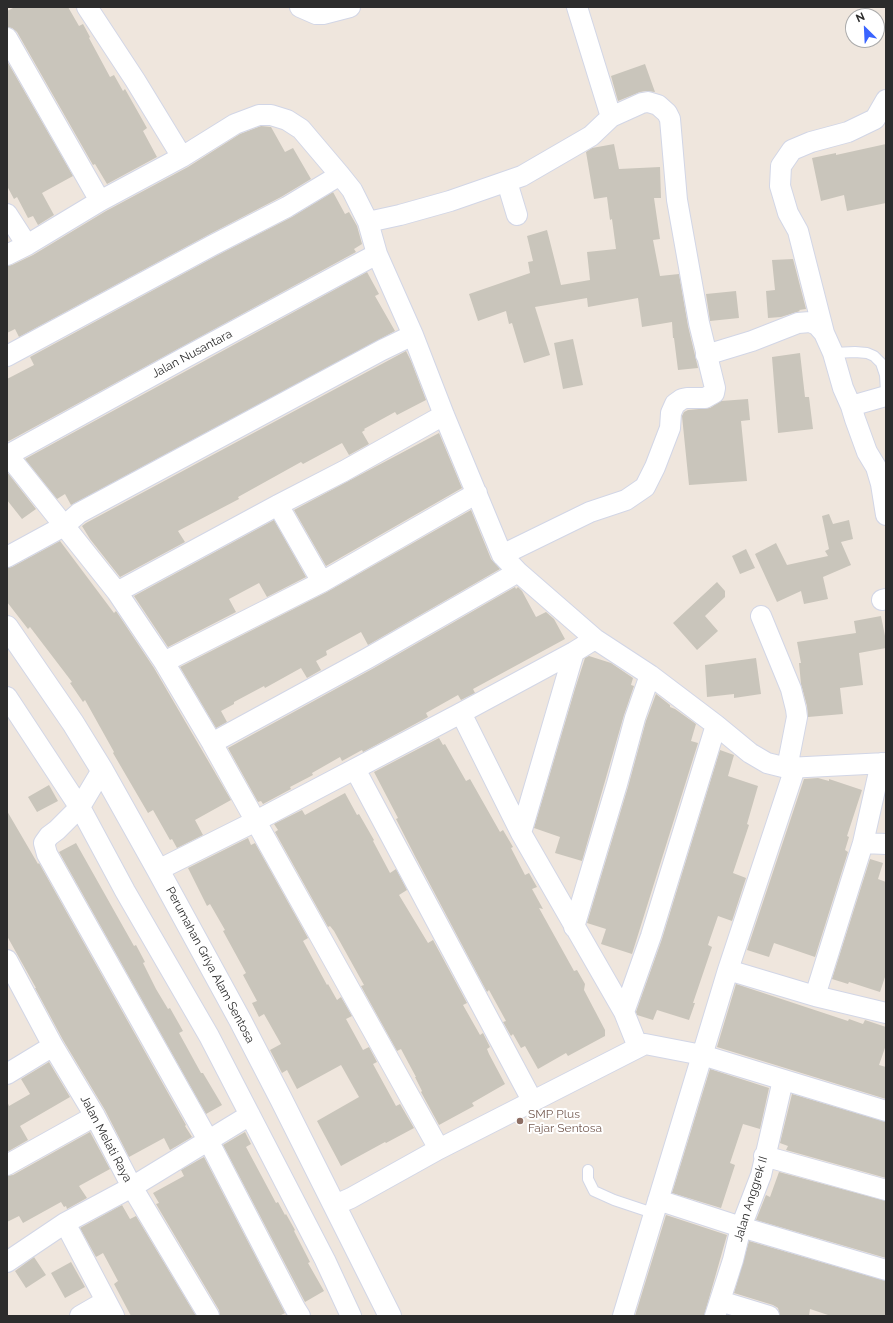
<!DOCTYPE html>
<style>
body{margin:0}
#map{position:relative;width:893px;height:1323px;overflow:hidden;background:#efe6dd;font-family:Raleway,sans-serif}
canvas{display:block}
.frame{position:absolute;inset:0;border:8px solid #2c2c2c;pointer-events:none}
.north{position:absolute;left:845px;top:8px;width:40px;height:40px;box-sizing:border-box;background:#fff;border:1px solid #ababab;border-radius:50%;rotate:336deg;font-size:11px;font-weight:700;line-height:16px;text-align:center;color:#2c2c2c}
.north::after{content:'';display:block;margin:auto;width:14px;height:18px;background:#3a64ff;clip-path:polygon(50% 0,100% 100%,50% 72%,0 100%)}
</style>
<div id="map">
<canvas width="893" height="1323"></canvas>
<div class="frame"></div>
<div class="north">N</div>
</div>
<script>
const ctx = document.querySelector('canvas').getContext('2d');
ctx.lineJoin = 'round';
function fill(path, color) {
  ctx.fillStyle = color;
  ctx.fill(path, 'evenodd');
}
function poly(rows) {
  const path = new Path2D();
  for (const r of rows) {
    path.moveTo(r[0], r[1]);
    for (let i = 2; i < r.length; i += 2) path.lineTo(r[i], r[i + 1]);
  }
  return path;
}
function trace(path, color, width, dash) {
  ctx.strokeStyle = color;
  ctx.lineWidth = width;
  ctx.lineCap = dash ? 'butt' : 'round';
  ctx.setLineDash(dash || []);
  ctx.stroke(path);
}
function drawText(font, color, halo, rows, align = 'center') {
  ctx.font = font + ' Raleway,sans-serif';
  ctx.lineWidth = 4;
  ctx.setLineDash([]);
  ctx.textBaseline = 'middle';
  ctx.strokeStyle = halo;
  ctx.fillStyle = color;
  for (const [text, x, y, turn = 0] of rows) {
    ctx.save();
    ctx.translate(x, y);
    ctx.rotate((+turn || 0) * Math.PI / 180);
    ctx.textAlign = isNaN(turn) ? turn : align;
    if (halo) ctx.strokeText(text, 0, 0);
    ctx.fillText(text, 0, 0);
    ctx.restore();
  }
}
fill(poly([
 [15,7,68,7,79,26,83,24,90,37,89,38,110,77,114,75,123,91,125,89,147,128,143,131,157,157,107,184,95,164,93,165,17,32,12,28,7,27,7,11],
 [7,61,73,176,42,193,54,215,38,225,33,216,28,218,17,197,14,199,7,186],
 [645,64,655,92,646,91,640,92,618,101,611,76],
 [261,126,271,127,285,152,293,148,311,179,281,197,208,235,19,337,15,329,7,333,7,266,12,265,33,255,106,211,188,167,240,134],
 [614,144,619,169,660,167,661,198,654,198,660,239,653,240,660,276,679,274,688,326,698,368,678,370,674,338,673,338,672,322,642,327,638,298,588,307,587,298,535,307,550,355,524,363,512,323,509,324,506,311,478,321,469,294,530,273,528,262,533,261,527,236,547,230,561,285,590,280,587,252,616,249,612,219,610,220,607,197,594,199,586,152,592,148],
 [886,144,886,203,847,211,844,195,821,201,812,158,836,153,836,155],
 [333,192,345,214,349,212,357,226,362,244,354,249,356,252,7,442,7,379,34,365,30,357,218,255,292,217],
 [793,259,806,309,799,310,800,311,781,317,768,318,766,291,775,290,772,260],
 [367,272,379,294,375,296,395,331,71,505,65,494,57,499,25,459],
 [736,291,739,318,710,321,706,294],
 [573,339,583,385,563,389,554,343],
 [406,351,411,361,426,400,397,415,395,412,364,429,365,430,362,432,369,444,349,455,342,443,303,464,301,462,238,497,239,499,178,531,185,542,120,577,90,539,82,526,86,523],
 [800,353,805,397,809,397,813,429,778,433,772,357],
 [748,399,750,420,741,421,747,481,689,485,682,416,684,412,688,410,710,408,721,401],
 [439,433,462,488,326,566,294,510],
 [7,472,36,509,22,519,7,500],
 [471,510,491,559,500,569,368,645,361,632,326,651,327,655,316,661,321,670,307,678,301,668,265,688,264,686,234,702,234,704,221,711,227,722,216,728,180,667,327,592],
 [829,514,833,524,849,520,853,539,841,542,851,565,823,577,828,599,804,604,801,591,777,602,755,554,776,543,787,565,828,556,825,551,829,549,822,516],
 [274,520,306,577,267,597,259,583,229,599,236,612,168,647,134,596],
 [60,541,114,613,116,611,154,668,231,800,195,820,203,835,177,848,172,839,170,840,153,810,148,813,113,753,114,752,85,700,83,702,70,683,72,682,30,627,28,629,7,602,7,568,12,567],
 [746,549,755,568,740,574,732,556],
 [717,582,725,591,725,597,705,616,718,631,697,650,673,623],
 [515,587,516,589,518,587,522,591,536,617,546,612,554,619,565,639,473,689,475,693,461,700,458,695,426,713,428,717,363,752,362,750,342,761,340,757,312,773,313,775,290,787,291,789,263,804,261,801,258,802,228,748,374,668],
 [881,616,886,641,886,648,859,653,863,685,840,688,843,714,808,717,807,706,801,684,799,663,801,663,797,642,856,633,854,621],
 [589,656,611,663,633,678,631,685,634,686,624,715,582,861,555,853,560,837,534,828,575,689,585,658],
 [756,658,761,694,734,698,734,694,707,697,705,665],
 [656,694,670,705,670,707,675,709,696,724,691,741,698,743,632,954,601,944,606,929,587,923,628,787,646,721],
 [439,738,443,745,445,744,466,781,470,779,500,832,503,830,513,847,511,848,525,875,529,873,537,887,532,889,543,909,539,908,574,971,577,970,585,984,584,990,605,1030,605,1036,568,1056,566,1053,538,1069,525,1046,521,1048,513,1034,511,1036,503,1022,506,1021,489,990,487,992,416,858,396,819,398,818,374,772],
 [720,750,734,755,728,776,758,786,747,824,749,825,733,873,746,878,732,921,718,916,708,945,712,947,693,1003,695,1003,689,1020,657,1010,653,1020,637,1015,636,1012,662,939],
 [818,778,829,781,829,779,862,790,847,836,849,837,845,850,848,852,815,957,774,943,769,957,747,950,804,779],
 [49,785,58,801,37,812,28,797],
 [345,793,357,815,359,814,374,840,373,841,390,873,396,869,407,890,399,895,428,943,433,940,467,1003,463,1005,480,1035,483,1033,490,1047,487,1049,489,1054,505,1084,472,1103,474,1106,439,1125,421,1092,422,1091,415,1077,416,1077,401,1049,397,1051,361,986,364,985,334,931,330,926,328,927,275,832,278,830,274,824,302,810,305,815],
 [7,811,38,864,39,863,186,1125,185,1126,192,1137,170,1150,164,1138,129,1157,105,1110,63,1040,35,988,36,988,7,936],
 [248,838,251,845,255,843,308,938,303,941,327,985,328,984,337,1000,341,997,352,1016,346,1019,363,1050,369,1047,377,1062,373,1064,396,1106,400,1104,414,1128,386,1143,385,1142,341,1166,317,1121,359,1097,341,1065,297,1089,287,1070,282,1073,270,1050,281,1044,264,1014,259,1017,252,1003,257,1001,243,975,246,973,223,931,225,930,210,904,207,906,188,868],
 [76,843,134,946,136,945,145,962,143,963,156,989,168,1009,170,1008,183,1031,179,1033,201,1073,203,1073,222,1105,206,1114,59,852],
 [870,859,883,863,878,879,886,882,886,974,880,992,849,982,848,984,832,979],
 [736,984,848,1021,849,1019,863,1024,865,1020,886,1027,886,1045,879,1065,886,1067,886,1099,717,1047],
 [49,1062,70,1097,20,1126,28,1140,7,1152,7,1101,9,1106,30,1094,21,1079],
 [710,1069,769,1088,760,1129,743,1124,730,1163,735,1165,721,1208,672,1193],
 [792,1094,886,1122,886,1178,786,1150,788,1146,780,1143],
 [90,1132,110,1169,79,1186,87,1198,67,1209,66,1206,64,1207,61,1202,23,1223,19,1216,7,1222,7,1176,13,1175],
 [245,1132,251,1144,246,1147,276,1203,278,1202,285,1215,286,1214,295,1230,294,1231,310,1262,308,1263,324,1291,305,1302,223,1145],
 [204,1157,285,1313,279,1316,220,1316,219,1310,156,1204,159,1203,153,1193,184,1176,181,1170],
 [779,1172,886,1201,886,1258,756,1220,766,1195,770,1197],
 [122,1205,130,1219,136,1216,196,1316,131,1316,114,1284,118,1281,110,1266,103,1253,96,1257,80,1228],
 [666,1215,727,1235,704,1316,635,1316],
 [749,1241,886,1281,886,1316,831,1316,810,1309,809,1316,780,1316,778,1308,773,1305,734,1293],
 [34,1257,46,1275,26,1288,15,1271],
 [71,1262,85,1287,65,1298,51,1273]
]), '#c9c5bb');
const service = poly([
 [833,353,855,352,867,353,874,356,881,363,885,375,886,392],
 [588,1170,588,1179,594,1191,614,1200,653,1213]
]);
const minor = poly([
 [87,7,135,80,182,157],
 [300,7,316,14,323,14,350,7],
 [577,7,611,117],
 [7,38,100,201],
 [507,182,517,215],
 [7,214,27,245],
 [368,222,400,215,450,201,522,176,591,136,611,117,642,103,648,102,658,105,667,113,670,119,677,200,699,323,715,388,714,393,705,398,687,398,682,399,675,404,671,413,670,428,655,467,645,487,626,500,590,512,502,555],
 [7,255,27,245,100,201,182,157,235,124,259,115,271,115,287,120,301,129,340,175,352,190,368,222,377,254,413,335,444,415,502,555,518,572,595,639,650,675,716,725,750,753,767,763,787,768,886,763],
 [824,333,798,231,788,213,780,186,781,166,792,150,811,142,848,132,875,119,886,100],
 [706,355,752,341,798,323,810,322,817,325,824,333,833,353,843,388,851,406],
 [7,356,213,245,287,207,340,175],
 [886,396,851,406,855,419,867,452,876,467,881,484,886,515],
 [7,454,117,592,164,662,212,743,439,1149],
 [8,455,186,357,377,254],
 [278,505,322,582],
 [7,557,64,526,79,513,382,350,413,335],
 [117,592,278,505,344,471,444,415],
 [882,600,886,599],
 [761,616,791,689,796,709,797,717,787,768],
 [164,662,322,582,477,493],
 [7,697,82,811,125,891,209,1036,325,1260,351,1316],
 [461,713,521,833,624,1012,638,1047],
 [212,743,368,658,518,572],
 [355,769,533,1102],
 [102,770,80,807,57,830,49,836,44,843,47,854,208,1140,295,1308,300,1316],
 [521,833,574,652],
 [863,843,886,844],
 [158,870,256,821,461,713,574,652,595,639],
 [574,927,617,784,635,718,650,675],
 [7,960,53,1046,95,1116,132,1187,209,1316],
 [728,970,815,996,886,1013],
 [815,996,863,843,881,763],
 [624,1012,651,936,716,725],
 [7,1074,53,1046],
 [764,1156,886,1190],
 [7,1165,95,1116],
 [658,1200,741,1227,886,1270],
 [335,1205,351,1198,439,1149,645,1044,702,1055,886,1111],
 [65,1223,114,1316],
 [7,1262,65,1223,132,1187,250,1115],
 [720,1301,769,1316],
 [80,1316,106,1301],
 [623,1316,728,970,795,768],
 [715,1316,733,1260,741,1227,761,1175,783,1080]
]);
const tertiary = poly([
 [7,627,73,723,102,770,158,870,240,1020,281,1099,390,1316]
]);
trace(service, '#d2d6e6', 12);
trace(minor, '#d2d6e6', 22);
trace(tertiary, '#d2d6e6', 24);
trace(service, '#fff', 10);
trace(minor, '#fff', 20);
trace(tertiary, '#fff', 22);
for (const [x, y, r, color] of [
 [520,1121,4,"#8d6e63"]
]) {
  const dot = new Path2D();
  dot.arc(x, y, r, 0, 2 * Math.PI);
  ctx.fillStyle = color;
  ctx.fill(dot);
  trace(dot, '#fff', 1.5);
}
drawText('12px', '#2c2c2c', '#fff', [
 ["Jalan Nusantara",192,354,-28],
 ["Perumahan Griya Alam Sentosa",210,965,62],
 ["Jalan Melati Raya",106,1139,62],
 ["Jalan Anggrek II",751,1199,-73]
]);
drawText('12px', '#785e54', '#fff', [
 ["SMP Plus",528,1114],
 ["Fajar Sentosa",528,1128]
], 'left');
</script>
